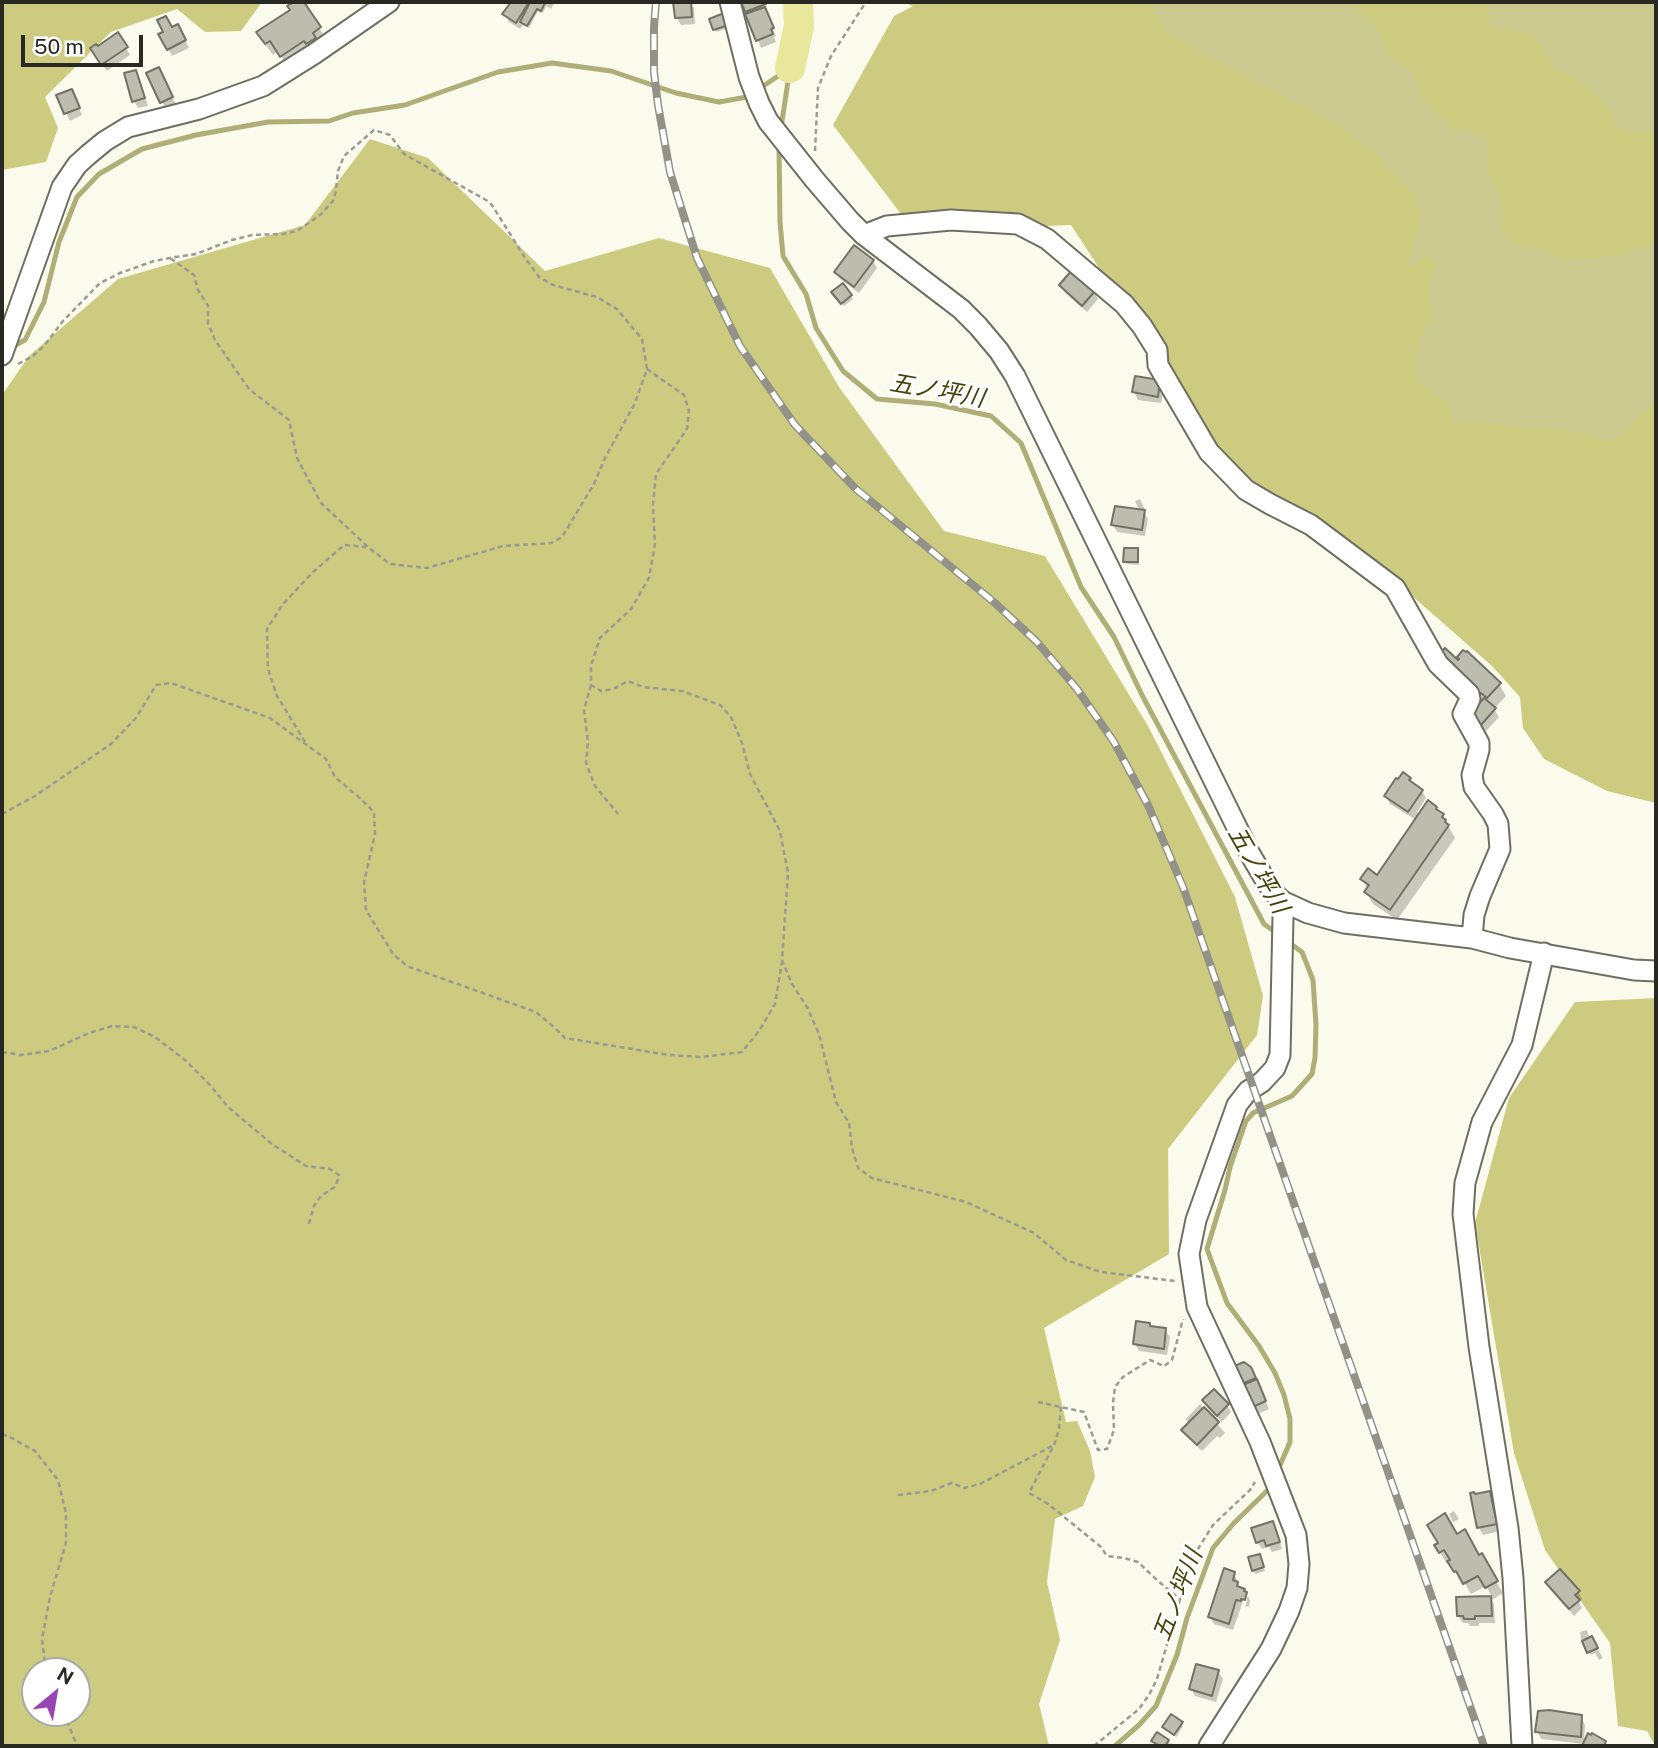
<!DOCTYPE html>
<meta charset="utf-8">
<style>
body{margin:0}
#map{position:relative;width:1658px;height:1748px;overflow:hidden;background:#fafaed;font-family:"Public Sans",sans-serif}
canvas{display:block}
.frame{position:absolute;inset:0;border:4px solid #292924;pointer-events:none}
.north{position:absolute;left:21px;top:1657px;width:70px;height:70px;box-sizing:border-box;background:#fff;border:2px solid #a9a9a7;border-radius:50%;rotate:30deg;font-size:19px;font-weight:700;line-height:28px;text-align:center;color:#292924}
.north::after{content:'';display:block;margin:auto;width:24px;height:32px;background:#9945b3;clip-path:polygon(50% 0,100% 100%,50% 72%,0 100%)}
.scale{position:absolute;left:21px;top:35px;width:122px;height:32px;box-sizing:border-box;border:4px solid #292924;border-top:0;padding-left:9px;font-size:21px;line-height:24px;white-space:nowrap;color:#292924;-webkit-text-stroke:5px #fff;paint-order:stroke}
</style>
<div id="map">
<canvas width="1658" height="1748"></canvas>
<div class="frame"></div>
<div class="north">N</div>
<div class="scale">50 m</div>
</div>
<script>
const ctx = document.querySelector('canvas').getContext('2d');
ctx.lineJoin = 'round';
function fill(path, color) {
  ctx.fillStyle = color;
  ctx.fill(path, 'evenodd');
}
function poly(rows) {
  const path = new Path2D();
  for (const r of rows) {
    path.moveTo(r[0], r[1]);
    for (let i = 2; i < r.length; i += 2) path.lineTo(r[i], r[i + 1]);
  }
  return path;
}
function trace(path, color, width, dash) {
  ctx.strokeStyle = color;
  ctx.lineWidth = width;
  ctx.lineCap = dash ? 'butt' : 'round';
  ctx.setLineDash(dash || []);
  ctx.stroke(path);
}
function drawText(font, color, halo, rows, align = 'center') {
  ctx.font = font + ' "Public Sans","Noto Sans JP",sans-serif';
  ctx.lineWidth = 6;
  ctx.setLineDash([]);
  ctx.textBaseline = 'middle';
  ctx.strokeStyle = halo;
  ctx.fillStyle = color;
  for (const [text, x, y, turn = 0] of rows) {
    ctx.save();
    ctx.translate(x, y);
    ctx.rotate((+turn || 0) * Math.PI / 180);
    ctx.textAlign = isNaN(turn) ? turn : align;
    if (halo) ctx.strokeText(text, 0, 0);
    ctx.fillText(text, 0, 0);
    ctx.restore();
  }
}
fill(poly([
 [905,2,1656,2,1656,603,1097,115]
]), '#cac990');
fill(poly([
 [2,2,262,2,241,31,205,32,177,9,111,32,45,97,58,128,46,162,2,170],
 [921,2,1152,2,1151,7,1170,35,1344,128,1375,153,1415,196,1421,218,1408,268,1426,254,1436,263,1428,288,1434,321,1421,336,1417,359,1418,380,1449,404,1454,423,1469,421,1521,428,1560,428,1612,441,1656,401,1656,803,1607,791,1544,759,1523,728,1520,697,1492,666,1370,559,1250,483,1215,445,1071,225,914,231,833,125,894,16],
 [1352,2,1487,2,1490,26,1531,34,1549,55,1552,67,1569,74,1584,84,1606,104,1619,129,1645,132,1656,130,1656,242,1621,255,1565,260,1548,252,1526,245,1513,246,1502,232,1502,199,1487,174,1490,155,1487,135,1453,130,1423,100,1411,71,1388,58,1381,34,1360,12],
 [370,139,428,158,545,271,659,238,770,268,839,387,944,531,1045,556,1148,726,1235,897,1263,996,1257,1035,1168,1149,1169,1254,1044,1328,1066,1422,1077,1421,1090,1451,1095,1477,1083,1506,1055,1519,1047,1582,1060,1640,1039,1704,1049,1746,2,1746,2,395,29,356,118,279,305,225],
 [77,1671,77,1713,35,1713,35,1671],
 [1656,998,1656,1746,1655,1746,1647,1731,1618,1726,1610,1643,1545,1550,1514,1453,1475,1223,1509,1098,1575,1002]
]), '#cccb80');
fill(poly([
 [298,2,302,2,327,40,288,68,278,51,273,55,265,44,292,11,290,7],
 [513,2,526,2,530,6,532,2,555,2,551,9,546,6,543,13,538,11,529,28,523,25,520,29,509,22,505,14],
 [675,2,706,2,691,4,694,8,695,24,681,25,676,17],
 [743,2,764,2,766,8,764,8,776,36,774,37,776,42,761,48],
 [725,18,729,28,716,32,714,29],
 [177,26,189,48,172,56,161,35],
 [126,48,130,55,107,71,97,56],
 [136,72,140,79,148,106,138,108,134,101],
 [163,77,176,105,166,109,162,102],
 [58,96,75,98,82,115,70,121],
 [873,261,877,268,859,293,840,279,836,272],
 [842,285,853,299,844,306,835,296],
 [1061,286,1094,292,1098,299,1087,312,1065,293],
 [1159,382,1164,389,1161,403,1138,400,1134,392],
 [1140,499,1145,510,1143,511,1148,519,1145,536,1117,532,1113,525,1140,511,1135,501],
 [1137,550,1139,553,1139,565,1127,564,1125,561],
 [1458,663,1499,684,1506,696,1494,709,1499,717,1486,731,1475,722,1483,701,1445,668],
 [1409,779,1413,785,1422,791,1426,798,1417,812,1420,814,1436,808,1442,815,1455,838,1397,920,1373,904,1366,892,1368,890,1362,879,1377,877,1416,820,1390,804,1386,796],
 [1151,1328,1165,1330,1170,1337,1167,1355,1139,1351,1135,1344],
 [1234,1368,1255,1376,1269,1409,1253,1416],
 [1204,1401,1227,1405,1231,1412,1222,1422,1208,1408],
 [1200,1404,1225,1433,1220,1438,1217,1436,1202,1451,1188,1437,1184,1430,1189,1424,1186,1419],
 [1489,1493,1493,1501,1500,1531,1483,1535,1479,1528,1472,1494,1475,1496],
 [1454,1511,1459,1519,1453,1522,1449,1514],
 [1272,1523,1276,1530,1282,1549,1272,1552,1269,1547,1262,1549,1257,1542],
 [1456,1536,1479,1557,1481,1556,1503,1593,1492,1600,1494,1605,1495,1623,1479,1623,1479,1626,1470,1626,1468,1623,1463,1623,1458,1616,1458,1599,1492,1597,1486,1586,1471,1594,1464,1582,1462,1583,1450,1562,1447,1564,1436,1546],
 [1250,1559,1261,1559,1265,1571,1255,1574],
 [1234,1573,1241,1590,1244,1590,1247,1595,1245,1595,1233,1630,1214,1624,1210,1617],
 [1547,1583,1578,1592,1582,1599,1579,1602,1582,1608,1574,1616,1551,1590],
 [1248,1596,1250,1601,1249,1607,1245,1606,1245,1608],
 [1587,1630,1590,1640,1592,1639,1603,1658,1599,1660,1595,1653,1591,1655,1581,1639,1580,1632],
 [1218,1672,1223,1679,1216,1702,1195,1696,1191,1688],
 [1581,1717,1585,1725,1584,1744,1541,1739,1537,1731],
 [1181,1723,1183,1726,1176,1737,1164,1727],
 [1154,1741,1168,1741,1170,1744,1171,1743,1176,1746,1159,1746]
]), '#0003');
trace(poly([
 [781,128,790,68],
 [779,145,780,222,783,256,806,294,816,328,843,371,877,399,935,404,991,416,1021,443,1081,587,1114,637,1143,697,1264,924,1278,934],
 [10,348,25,340,44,302,59,242,77,197,99,174,142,149,196,135,268,122,329,121,353,113,405,105,498,72,552,63,611,71,676,93,719,102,747,97,790,68],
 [1278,1470,1290,1442,1290,1419,1284,1395,1275,1373,1259,1346,1227,1303,1207,1249,1225,1190,1230,1167,1246,1121,1253,1113,1292,1096,1312,1074,1315,1058,1316,1025,1313,980,1302,952,1288,942],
 [1115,1746,1139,1725,1156,1706,1177,1655,1187,1618,1213,1548,1234,1523,1272,1486]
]), '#afae77', 5);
trace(poly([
 [790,68,799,26,798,2]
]), '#e8e79b', 30);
const building = poly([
 [294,2,304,2,321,27,313,33,316,38,306,44,304,41,280,57,270,41,265,44,256,32,290,10,287,6,294,2],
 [511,2,529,2,516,23,502,14,511,2],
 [530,2,542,2,545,3,541,11,537,9,527,26,520,22,530,2],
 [673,2,691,2,692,17,675,18,673,2],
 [741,2,765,2,766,4,745,12,741,2],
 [765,7,774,28,771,29,773,34,756,41,745,14,765,7],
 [724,13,729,25,713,30,709,19,724,13],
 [166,16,172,27,178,24,186,40,167,50,158,34,163,32,157,20,166,16],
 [118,32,128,47,101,65,90,48,96,44,98,46,118,32],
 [159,67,173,97,160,103,146,73,159,67],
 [136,70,145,98,132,102,124,73,136,70],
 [72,89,80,108,64,114,56,95,72,89],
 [854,245,874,260,854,287,834,272,854,245],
 [1072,270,1095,291,1082,306,1059,285,1072,270],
 [843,283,852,295,841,304,831,292,843,283],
 [1135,376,1160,380,1158,397,1132,392,1135,376],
 [1115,506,1145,510,1142,530,1111,525,1115,506],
 [1124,548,1138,548,1138,562,1123,562,1124,548],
 [1445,648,1458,660,1459,659,1457,657,1463,650,1466,652,1467,651,1501,683,1487,698,1481,693,1480,695,1437,656,1445,648],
 [1484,698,1496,708,1481,725,1469,715,1484,698],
 [1403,772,1411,778,1409,780,1423,790,1408,812,1384,796,1396,778,1398,779,1403,772],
 [1428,800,1437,807,1436,809,1444,814,1442,817,1446,820,1445,822,1449,825,1390,910,1364,892,1369,885,1360,879,1368,868,1377,875,1428,800],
 [1136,1321,1150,1323,1150,1326,1166,1328,1164,1349,1133,1344,1136,1321],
 [1244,1362,1251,1367,1256,1378,1239,1385,1232,1367,1244,1362],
 [1257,1379,1266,1401,1248,1409,1238,1387,1257,1379],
 [1214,1389,1229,1404,1217,1416,1202,1400,1214,1389],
 [1204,1407,1219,1422,1197,1445,1181,1430,1204,1407],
 [1490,1491,1497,1524,1477,1528,1470,1493,1474,1492,1475,1494,1490,1491],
 [1445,1513,1457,1534,1465,1529,1479,1555,1482,1553,1498,1581,1485,1588,1478,1576,1463,1584,1456,1571,1454,1572,1447,1561,1450,1560,1444,1550,1439,1553,1434,1545,1438,1543,1427,1525,1445,1513],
 [1273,1521,1280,1542,1266,1546,1264,1540,1256,1543,1251,1528,1273,1521],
 [1260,1554,1264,1567,1252,1571,1248,1557,1260,1554],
 [1224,1568,1235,1572,1233,1580,1238,1582,1237,1586,1245,1589,1244,1591,1247,1592,1245,1600,1241,1599,1241,1601,1236,1600,1229,1624,1208,1617,1224,1568],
 [1560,1569,1580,1591,1575,1595,1580,1600,1569,1609,1545,1582,1560,1569],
 [1491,1596,1492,1616,1475,1616,1475,1619,1464,1619,1463,1616,1457,1616,1456,1597,1491,1596],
 [1592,1636,1598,1648,1587,1653,1582,1641,1592,1636],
 [1196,1664,1219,1670,1212,1696,1189,1689,1196,1664],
 [1549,1710,1582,1715,1581,1737,1535,1732,1538,1711,1549,1710],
 [1171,1714,1183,1722,1174,1735,1162,1727,1171,1714],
 [1157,1732,1169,1740,1165,1746,1160,1746,1151,1741,1157,1732],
 [1588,1733,1591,1735,1592,1733,1606,1741,1604,1746,1582,1746,1588,1733]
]);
fill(building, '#bcbcaf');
trace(building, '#717165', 2);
const minor = poly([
 [730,2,749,77,759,103,768,121,814,179,850,221,864,235,961,309,978,326,999,351,1015,376,1250,854,1267,883,1278,897,1284,902,1308,913,1344,923,1472,938,1510,948,1634,970,1656,971],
 [864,235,887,226,951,220,1018,224,1047,239,1124,304,1142,326,1157,350,1158,365,1209,452,1246,490,1270,504,1311,525,1395,588,1438,664,1469,694,1470,699,1463,714,1479,743,1479,750,1472,775,1474,787,1493,814,1498,824,1500,849,1480,896,1474,915,1472,938],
 [2,355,62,187,77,165,88,155,105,141,128,127,199,109,263,86,314,54,389,2],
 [1209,1746,1271,1649,1289,1611,1297,1588,1299,1564,1296,1535,1260,1442,1197,1307,1189,1254,1196,1220,1237,1105,1248,1091,1262,1082,1275,1068,1280,1055,1283,917,1284,902],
 [1522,1746,1513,1578,1508,1528,1479,1347,1463,1214,1465,1183,1482,1122,1522,1045,1544,953]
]);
trace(minor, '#6e6e62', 23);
trace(poly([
 [815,151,818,88,831,56,866,2],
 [18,364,33,356,44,346,63,321,100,283,120,273,154,261,170,258,196,254,232,240,252,235,283,234,297,231,320,215,333,201,336,190,338,171,344,156,374,130,390,135,404,154,486,200,492,205,525,258,539,277,553,285,597,297,617,309,642,339,647,369,635,403,605,458,594,484,562,537,551,543,503,546,427,568,390,564,368,547,321,503,297,458,289,420,249,389,215,340,208,323,208,306,198,290,194,275,170,258],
 [647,369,684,395,689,411,687,429,656,474,653,505,655,544,649,578,631,609,600,638,591,666,591,685,601,691,613,689,628,681,643,687,682,691,720,705,731,717,742,743,750,774,780,831,788,873,782,960,792,984,807,1007,819,1034,836,1102,849,1123,852,1148,858,1168,872,1178,966,1202,1034,1233,1066,1260,1101,1272,1175,1281],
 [591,685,584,710,588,742,586,763,595,786,618,814],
 [305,742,277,696,268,669,267,629,283,604,313,572,344,545,366,547],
 [2,814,35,796,111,744,136,718,156,685,171,683,270,718,326,759,335,777,362,800,374,812,375,834,364,882,366,910,393,954,407,966,536,1012,555,1028,565,1038,669,1055,701,1057,742,1052,759,1031,775,1004,782,962],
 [2,1052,21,1055,49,1051,89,1033,112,1026,134,1027,155,1037,185,1060,210,1085,228,1107,272,1144,306,1166,330,1169,339,1175,336,1186,321,1196,314,1206,308,1227],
 [1038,1402,1084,1412,1098,1450,1107,1449,1114,1430,1113,1403,1115,1387,1123,1377,1150,1360,1164,1366,1172,1360,1183,1319],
 [1061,1407,1059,1429,1054,1445,1029,1493,1048,1504,1074,1525,1101,1547,1107,1556,1124,1558,1138,1562,1158,1581,1181,1600],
 [2,1434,10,1437,35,1451,58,1480,66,1513,66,1543,50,1597,42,1639,46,1671],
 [898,1495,931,1491,952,1483,964,1488,980,1484,1054,1445],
 [64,1713,77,1746],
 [1094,1746,1139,1709,1149,1695,1157,1679,1190,1565,1196,1552,1213,1525,1250,1490,1255,1482]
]), '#9b9b92', 2.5, [5, 3.5]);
trace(minor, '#fff', 19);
const rail = poly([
 [656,2,654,26,654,72,658,105,670,172,697,258,740,346,795,425,856,489,995,603,1037,642,1077,689,1114,742,1148,805,1183,887,1484,1746]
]);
trace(rail, '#929289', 8);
trace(rail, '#fff', 5, [16]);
drawText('italic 24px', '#454307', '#fff', [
 ["五ノ坪川",937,391,10],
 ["五ノ坪川",1258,870,60],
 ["五ノ坪川",1178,1595,-69]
]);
</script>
